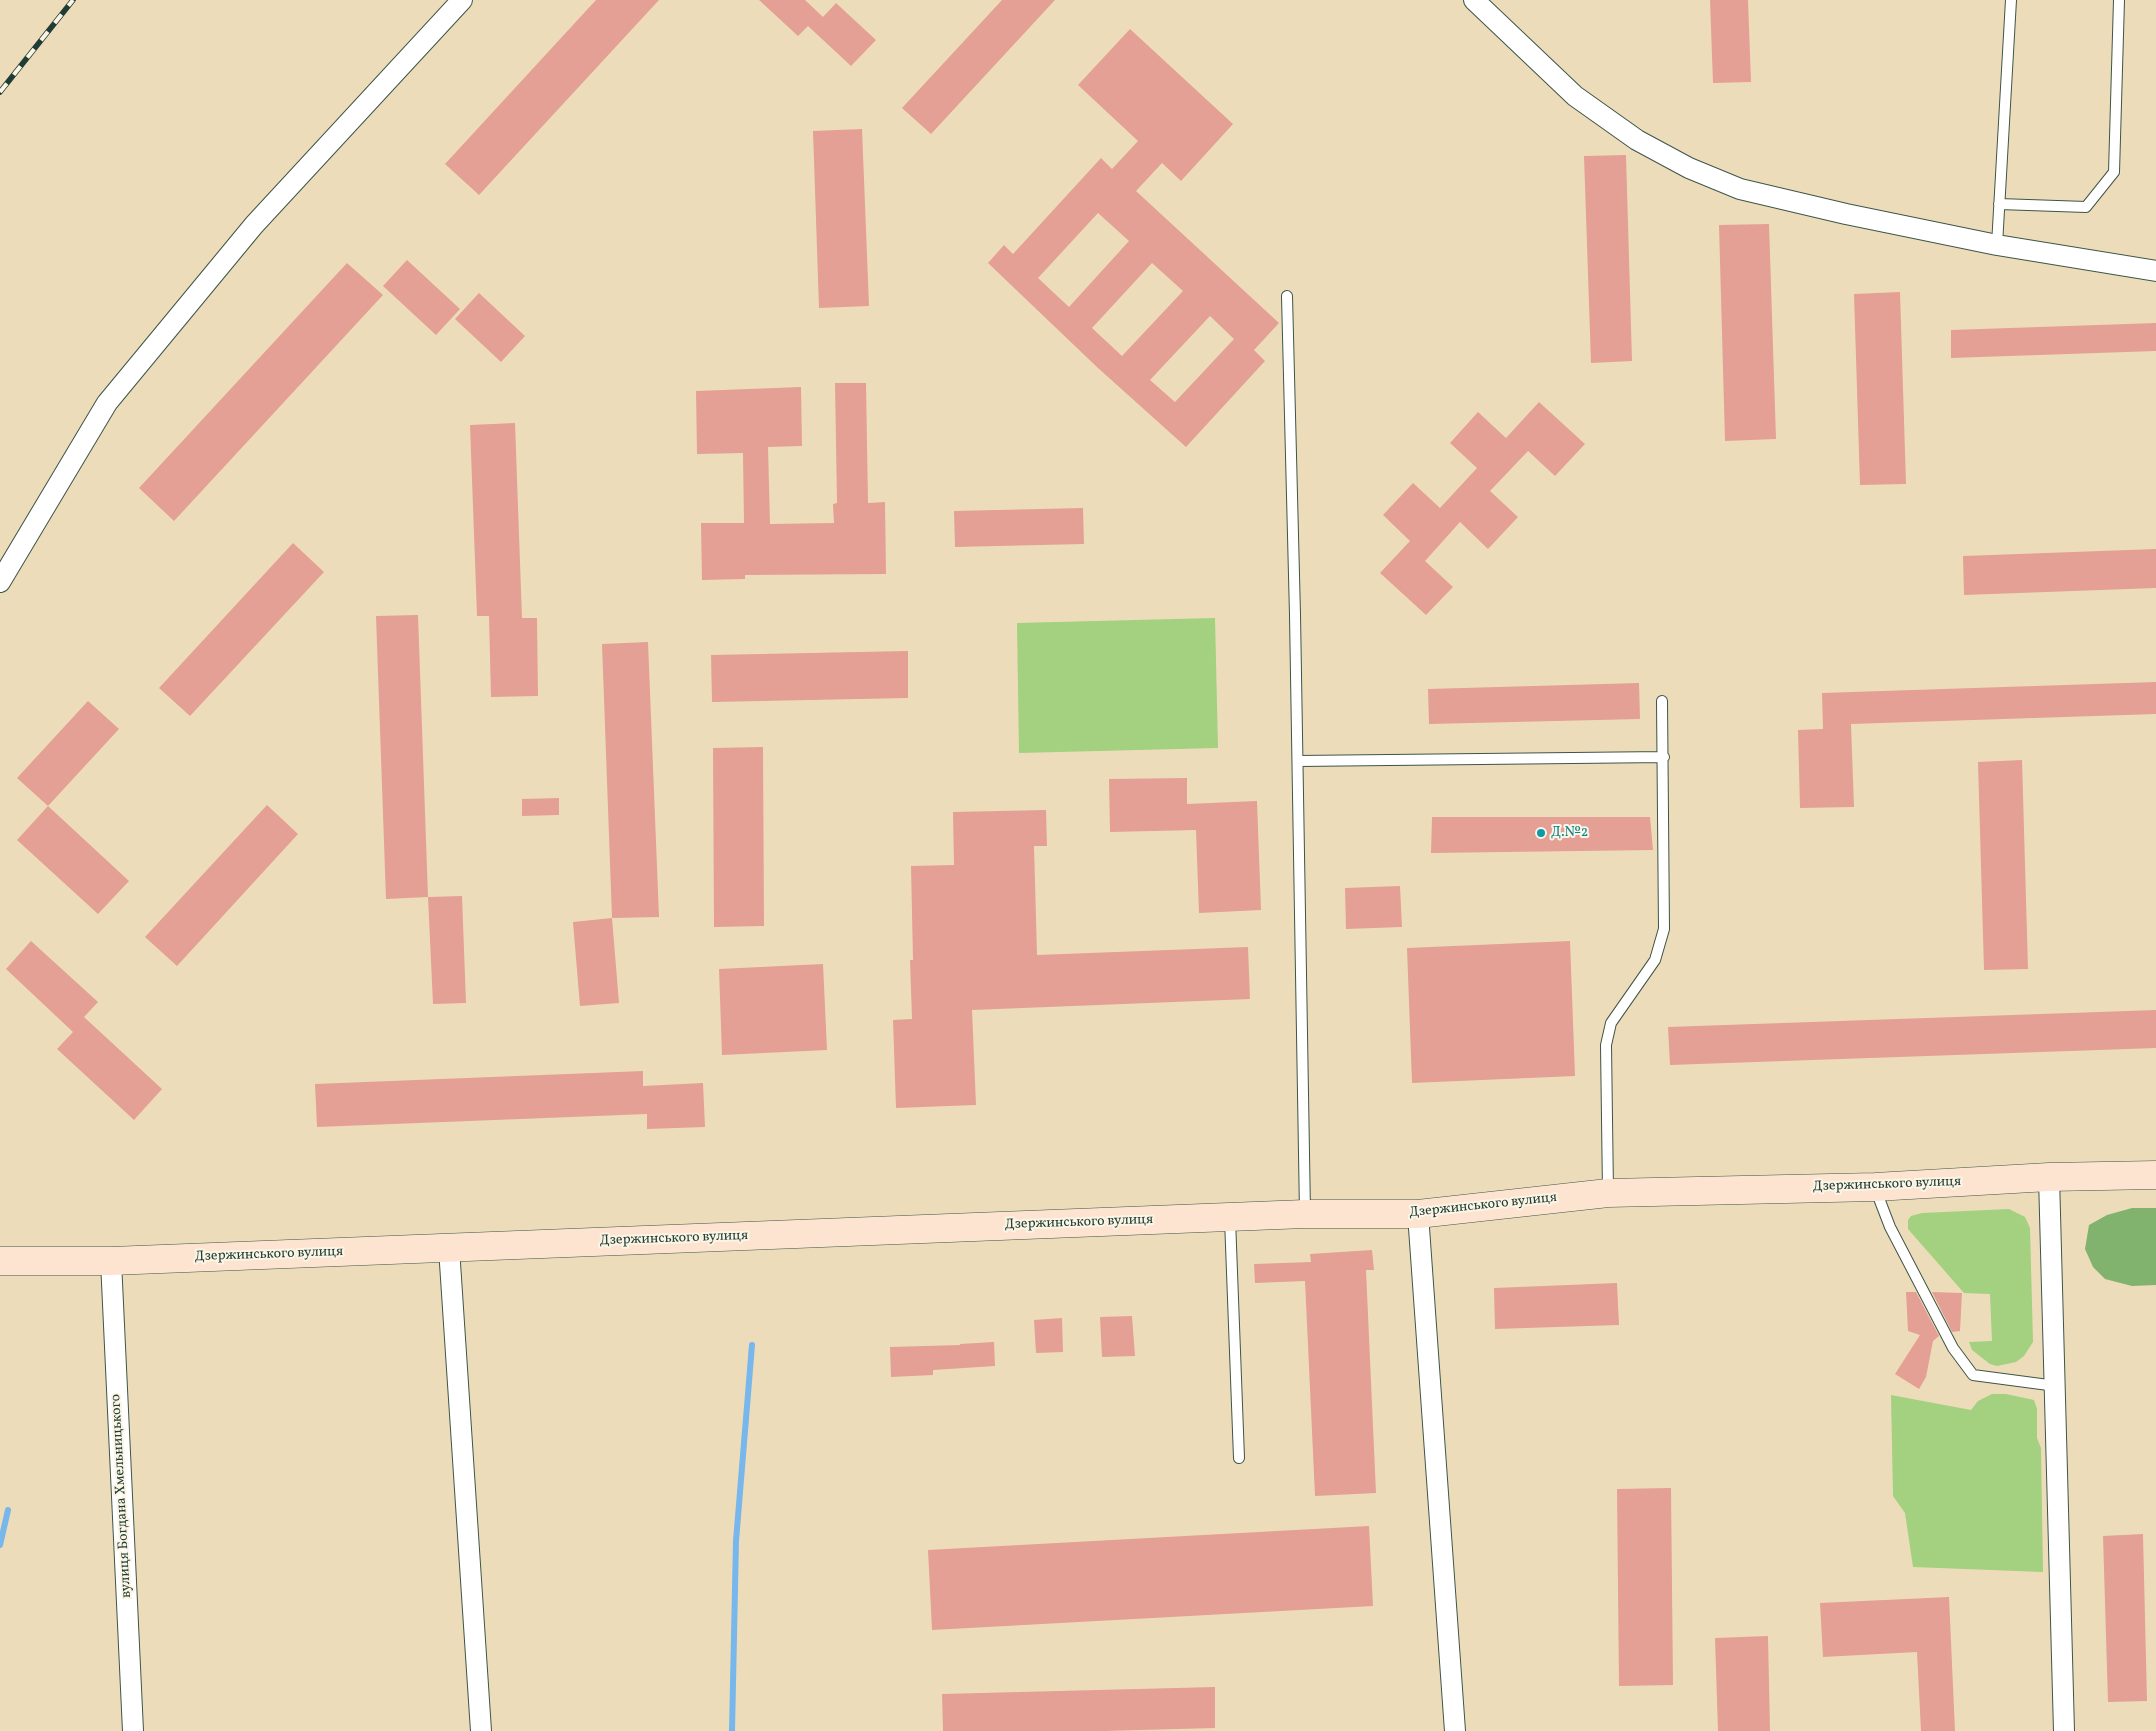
<!DOCTYPE html>
<meta charset="utf-8">
<style>
body{margin:0}
canvas{display:block;background:#eddcb9}
</style>
<canvas width="2156" height="1731"></canvas>
<script>
const ctx = document.querySelector('canvas').getContext('2d');
ctx.lineJoin = 'round';
function fill(path, color) {
  ctx.fillStyle = color;
  ctx.fill(path, 'evenodd');
}
function poly(rows) {
  const path = new Path2D();
  for (const r of rows) {
    path.moveTo(r[0], r[1]);
    for (let i = 2; i < r.length; i += 2) path.lineTo(r[i], r[i + 1]);
  }
  return path;
}
function trace(path, color, width, dash) {
  ctx.strokeStyle = color;
  ctx.lineWidth = width;
  ctx.lineCap = dash ? 'butt' : 'round';
  ctx.setLineDash(dash || []);
  ctx.stroke(path);
}
function drawText(font, color, halo, rows, align = 'center') {
  ctx.font = font + ' Vollkorn,serif';
  ctx.lineWidth = 4;
  ctx.setLineDash([]);
  ctx.textBaseline = 'middle';
  ctx.strokeStyle = halo;
  ctx.fillStyle = color;
  for (const [text, x, y, turn = 0] of rows) {
    ctx.save();
    ctx.translate(x, y);
    ctx.rotate((+turn || 0) * Math.PI / 180);
    ctx.textAlign = isNaN(turn) ? turn : align;
    if (halo) ctx.strokeText(text, 0, 0);
    ctx.fillText(text, 0, 0);
    ctx.restore();
  }
}
fill(poly([
 [1215,618,1218,748,1019,753,1017,623],
 [2009,1209,2025,1217,2030,1228,2033,1342,2024,1356,2016,1362,1997,1366,1990,1364,1972,1350,1969,1342,1992,1341,1990,1294,1964,1293,1908,1229,1908,1220,1911,1216,1922,1213],
 [1992,1394,2006,1394,2034,1400,2037,1409,2037,1438,2041,1448,2043,1572,1913,1567,1905,1513,1893,1496,1891,1395,1971,1410,1978,1401]
]), '#a3d17f');
fill(poly([
 [2132,1208,2156,1208,2156,1285,2132,1286,2105,1279,2093,1267,2085,1249,2089,1225,2107,1215]
]), '#82b36e');
trace(poly([
 [0,1545,8,1510],
 [732,1731,736,1541,752,1345]
]), '#77b7eb', 6);
fill(poly([
 [596,0,659,0,479,195,445,164],
 [759,0,805,0,823,17,836,3,876,40,851,66,808,26,798,36],
 [1002,0,1055,0,931,134,902,108],
 [1710,0,1748,0,1751,82,1713,83],
 [1130,29,1233,124,1181,181,1162,163,1136,191,1279,323,1254,350,1265,361,1186,447,1098,368,988,263,1004,245,1013,254,1101,158,1112,169,1138,141,1078,85],
 [1098,213,1129,241,1069,307,1038,278],
 [1152,263,1183,291,1122,356,1092,328],
 [1210,316,1234,339,1175,402,1150,380],
 [862,129,869,306,819,308,813,131],
 [1626,155,1632,361,1591,363,1584,156],
 [1769,224,1776,439,1725,441,1719,225],
 [407,260,460,309,436,335,383,286],
 [347,263,383,295,174,521,139,488],
 [1900,292,1906,484,1860,485,1854,294],
 [479,293,525,336,501,362,455,319],
 [2156,323,2156,351,1951,358,1951,330],
 [835,383,866,383,868,503,885,502,886,574,745,575,745,579,702,580,701,523,744,523,743,453,697,454,696,391,801,387,802,446,768,447,770,524,834,523,833,504,837,503],
 [1539,402,1585,444,1555,476,1528,451,1490,491,1518,517,1488,549,1460,522,1425,561,1453,587,1426,615,1380,573,1410,541,1383,515,1413,483,1440,508,1477,468,1450,443,1478,412,1506,438],
 [515,423,522,618,537,618,538,696,491,697,489,616,477,616,470,425],
 [1083,508,1084,544,955,547,954,511],
 [293,543,324,572,190,716,159,688],
 [2156,549,2156,588,1964,595,1963,556],
 [418,615,428,897,386,899,376,616],
 [648,642,659,917,612,918,602,644],
 [908,651,908,698,712,702,711,655],
 [2156,682,2156,714,1851,724,1854,807,1800,808,1798,730,1823,729,1822,693],
 [1639,683,1640,719,1429,724,1428,689],
 [88,701,119,729,48,806,17,778],
 [763,747,764,926,714,927,713,748],
 [2022,760,2028,969,1984,970,1978,762],
 [1187,778,1187,804,1257,801,1261,910,1199,913,1196,830,1110,832,1109,779],
 [559,798,559,815,522,816,522,799],
 [267,805,298,834,177,966,145,937],
 [48,806,129,881,98,914,17,840],
 [1046,810,1047,846,1034,846,1037,955,1248,947,1250,999,972,1010,976,1105,896,1108,893,1020,912,1019,910,960,913,960,911,866,954,865,953,812],
 [1432,817,1650,817,1653,850,1431,853],
 [1400,886,1402,927,1346,929,1345,888],
 [462,896,466,1003,433,1004,428,897],
 [612,918,619,1003,580,1006,573,922],
 [31,941,98,1002,84,1017,162,1089,134,1120,57,1049,73,1032,6,969],
 [1570,941,1575,1076,1412,1083,1407,948],
 [823,964,827,1050,722,1055,719,969],
 [2156,1010,2156,1048,1670,1065,1668,1027],
 [643,1071,643,1086,703,1083,705,1127,647,1129,647,1114,317,1127,315,1084],
 [1372,1250,1374,1270,1366,1270,1376,1493,1315,1496,1305,1281,1255,1283,1254,1264,1311,1262,1310,1254],
 [1617,1283,1619,1325,1495,1329,1494,1288],
 [1906,1292,1916,1292,1939,1336,1933,1341,1926,1377,1919,1389,1895,1374,1920,1335,1908,1331],
 [1932,1292,1962,1293,1960,1331,1952,1332],
 [1132,1316,1135,1356,1102,1357,1100,1317],
 [1062,1318,1063,1352,1036,1353,1034,1320],
 [994,1342,995,1366,933,1370,933,1375,891,1377,890,1347,960,1345,960,1344],
 [1671,1488,1673,1685,1619,1686,1617,1489],
 [1369,1526,1373,1606,932,1630,928,1550],
 [2143,1534,2147,1701,2108,1702,2103,1536],
 [1949,1597,1955,1731,1921,1731,1917,1652,1823,1657,1820,1603],
 [1768,1636,1770,1731,1718,1731,1715,1638],
 [1215,1687,1215,1728,1103,1731,943,1731,942,1694]
]), '#e4a094');
const lane = poly([
 [1999,204,2086,207,2114,172,2119,0],
 [1997,245,2011,0],
 [1287,296,1295,615,1305,1213],
 [1298,761,1664,757],
 [1875,1188,1890,1227,1953,1348,1973,1375,2056,1386],
 [1608,1192,1606,1045,1611,1023,1655,960,1664,929,1662,701],
 [1230,1219,1239,1458]
]);
const street = poly([
 [1474,0,1575,96,1637,140,1689,168,1740,189,1846,214,1997,245,2156,271],
 [0,582,107,403,254,225,462,0],
 [2049,1177,2064,1731],
 [1418,1214,1455,1731],
 [449,1248,481,1731],
 [111,1261,133,1731]
]);
const secondary = poly([
 [0,1261,111,1261,1305,1214,1418,1214,1608,1193,1875,1187,2049,1177,2156,1175]
]);
trace(lane, '#3e5548', 12);
trace(street, '#3e5548', 22);
trace(secondary, '#3e5548', 29);
trace(lane, '#fff', 10);
trace(street, '#fff', 20);
trace(secondary, '#fde4d1', 28);
const rail = poly([
 [0,92,73,0]
]);
trace(rail, '#1f3d34', 5.5);
trace(rail, '#fcf5e5', 4, [11]);
for (const [x, y, r, color] of [
 [1541,833,5,"#0f9aa8"]
]) {
  const dot = new Path2D();
  dot.arc(x, y, r, 0, 2 * Math.PI);
  ctx.fillStyle = color;
  ctx.fill(dot);
  trace(dot, '#fcf5e5', 2);
}
drawText('14px', '#0d838f', '#fcf5e5', [
 ["Д.№2",1551,833]
], 'left');
drawText('14px', '#1f3d34', '#fcf5e5', [
 ["Дзержинського вулиця",1887,1185,-2],
 ["Дзержинського вулиця",1483,1206,-6],
 ["Дзержинського вулиця",1079,1223,-2],
 ["Дзержинського вулиця",674,1239,-2],
 ["Дзержинського вулиця",269,1255,-2],
 ["вулиця Богдана Хмельницького",122,1496,-93]
]);
</script>
